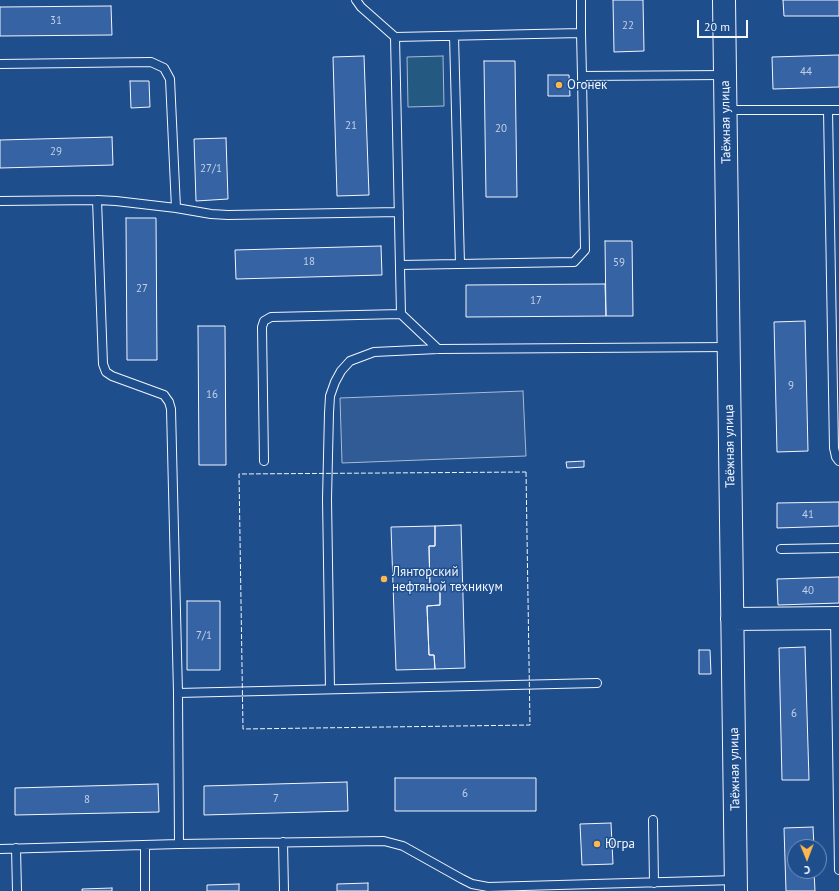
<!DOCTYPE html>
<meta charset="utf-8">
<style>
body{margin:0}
#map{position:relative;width:839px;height:891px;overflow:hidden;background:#1f4e8c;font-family:"PT Sans",sans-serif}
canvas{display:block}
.north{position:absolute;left:787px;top:839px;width:40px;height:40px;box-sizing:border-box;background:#1f4e8c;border:1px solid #7391ba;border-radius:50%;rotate:179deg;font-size:11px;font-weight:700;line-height:16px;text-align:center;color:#f2f6ff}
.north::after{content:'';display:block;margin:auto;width:14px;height:18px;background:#ffb74d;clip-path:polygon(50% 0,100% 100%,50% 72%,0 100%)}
.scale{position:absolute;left:697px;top:20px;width:51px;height:18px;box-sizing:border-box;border:2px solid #f2f6ff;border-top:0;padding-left:5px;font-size:12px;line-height:14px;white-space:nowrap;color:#f2f6ff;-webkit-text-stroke:3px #1f4e8c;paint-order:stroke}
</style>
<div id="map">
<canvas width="839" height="891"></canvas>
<div class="north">С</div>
<div class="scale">20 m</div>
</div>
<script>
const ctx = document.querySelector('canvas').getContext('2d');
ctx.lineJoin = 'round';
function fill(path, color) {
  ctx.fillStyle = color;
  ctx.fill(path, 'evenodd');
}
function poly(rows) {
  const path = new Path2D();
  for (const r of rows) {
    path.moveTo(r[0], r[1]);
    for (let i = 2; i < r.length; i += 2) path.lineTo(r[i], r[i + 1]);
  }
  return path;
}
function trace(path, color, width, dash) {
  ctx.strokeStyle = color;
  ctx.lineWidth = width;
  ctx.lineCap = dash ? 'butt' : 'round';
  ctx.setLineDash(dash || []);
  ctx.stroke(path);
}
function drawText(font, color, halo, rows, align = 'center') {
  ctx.font = font + ' "PT Sans",sans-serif';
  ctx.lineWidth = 3;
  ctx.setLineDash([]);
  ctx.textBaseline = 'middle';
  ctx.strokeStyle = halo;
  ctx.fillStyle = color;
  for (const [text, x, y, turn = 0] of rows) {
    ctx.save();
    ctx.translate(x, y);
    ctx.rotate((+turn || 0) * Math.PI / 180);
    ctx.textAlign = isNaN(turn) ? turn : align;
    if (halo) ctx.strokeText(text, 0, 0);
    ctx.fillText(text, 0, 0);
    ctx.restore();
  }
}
const green = poly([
 [443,56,444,106,408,107,407,57,443,56]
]);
fill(green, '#245a82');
trace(green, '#a8bbd7', 1);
const parking = poly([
 [523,391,526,456,342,463,340,398,523,391]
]);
fill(parking, '#305b95');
trace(parking, '#a8bbd7', 1);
const building = poly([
 [613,0,643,0,644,51,614,52,613,0],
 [783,0,839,0,839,16,784,16,783,0],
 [111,6,112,35,0,36,0,7,111,6],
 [839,55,839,87,773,89,772,57,839,55],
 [364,56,369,195,337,196,333,57,364,56],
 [484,61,515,61,517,197,486,197,484,61],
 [548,75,569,75,570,96,548,96,548,75],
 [130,81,149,81,150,107,131,108,130,81],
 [112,137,113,165,0,168,0,140,112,137],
 [226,138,228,199,196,201,194,139,226,138],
 [126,218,156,218,157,360,127,360,126,218],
 [605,241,632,241,633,316,606,316,605,241],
 [381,246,382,275,236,279,235,250,381,246],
 [605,284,606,316,466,317,466,285,605,284],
 [805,321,808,451,777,452,774,322,805,321],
 [198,326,225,326,226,465,199,465,198,326],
 [584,461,584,467,567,468,566,462,584,461],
 [839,502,839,526,777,528,777,503,839,502],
 [461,525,465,668,435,669,434,655,429,655,427,606,440,605,440,589,430,589,429,546,435,546,435,526,461,525],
 [435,526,435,546,429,546,430,589,440,589,440,605,427,606,429,655,434,655,435,669,396,670,391,527,435,526],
 [839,577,839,603,778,605,777,579,839,577],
 [187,601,220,601,220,670,187,670,187,601],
 [805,647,809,780,782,780,779,648,805,647],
 [699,650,710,650,711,674,699,674,699,650],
 [395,778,536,778,536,811,395,811,395,778],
 [347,782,348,811,204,815,204,786,347,782],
 [158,784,159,812,15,815,15,788,158,784],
 [611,823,613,864,582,865,580,824,611,823],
 [813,827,814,847,795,847,795,871,814,871,815,891,786,891,784,828,813,827],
 [368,883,368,891,337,891,337,884,368,883],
 [239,884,239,891,207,891,207,885,239,884],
 [112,888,112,891,82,891,82,889,112,888]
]);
fill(building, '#3563a3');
trace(building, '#f2f6ff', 1);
const lane = poly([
 [356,0,361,7,395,37],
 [581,0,581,33],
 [454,36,460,264],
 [0,64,151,62,164,68,170,79,176,208],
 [727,110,839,110],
 [828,110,834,448,836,457,839,461],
 [97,200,103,364,106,372,112,376,164,395,169,402,171,409,178,693,179,844],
 [0,201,97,200,116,201,176,208,211,214,228,215,399,212],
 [400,265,574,262,585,250,582,76],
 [438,349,401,314,395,37,581,33,582,76,724,75],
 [264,461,262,327,264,321,271,317,401,314],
 [781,549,839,548],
 [835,619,839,870],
 [330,689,327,499,329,413,330,396,335,382,341,371,350,361,374,352,438,349,728,347],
 [178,693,597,683],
 [653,820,654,883],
 [283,842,284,891],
 [145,845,145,891],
 [16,848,17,891],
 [0,849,179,844,384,841,403,846,462,879,472,884,488,887,735,880]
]);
const secondary = poly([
 [724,0,736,891],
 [732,619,839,618]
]);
trace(lane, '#f2f6ff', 10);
trace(secondary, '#f2f6ff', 24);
trace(lane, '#1f4e8c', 8);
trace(secondary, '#1f4e8c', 22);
trace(poly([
 [526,472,530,725,243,729,239,474,526,472]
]), '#f2f6ff', 1, [5, 2]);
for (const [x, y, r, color] of [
 [559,85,4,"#ffb74d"],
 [384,579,4,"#ffb74d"],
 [597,844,4,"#ffb74d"]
]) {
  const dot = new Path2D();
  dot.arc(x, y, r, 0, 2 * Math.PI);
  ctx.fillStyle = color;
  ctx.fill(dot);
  trace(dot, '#1f4e8c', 1.5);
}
drawText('11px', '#c3d1e8', null, [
 ["31",56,21],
 ["22",628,26],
 ["44",806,72],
 ["21",351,126],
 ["20",501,129],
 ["29",56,152],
 ["27/1",211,169],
 ["18",309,262],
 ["59",619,263],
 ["27",142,289],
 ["17",536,301],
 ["9",791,386],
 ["16",212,395],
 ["41",808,515],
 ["40",808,591],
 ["7/1",204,636],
 ["6",794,714],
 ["6",465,794],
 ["7",276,799],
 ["8",87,800]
]);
drawText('13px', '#f2f6ff', '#1f4e8c', [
 ["Огонек",567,85],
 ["Лянторский",392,572],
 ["нефтяной техникум",392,587],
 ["Югра",605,844]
], 'left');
drawText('13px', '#f2f6ff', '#1f4e8c', [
 ["Таёжная улица",726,122,-91],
 ["Таёжная улица",730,446,-91],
 ["Таёжная улица",735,769,-91]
]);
</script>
